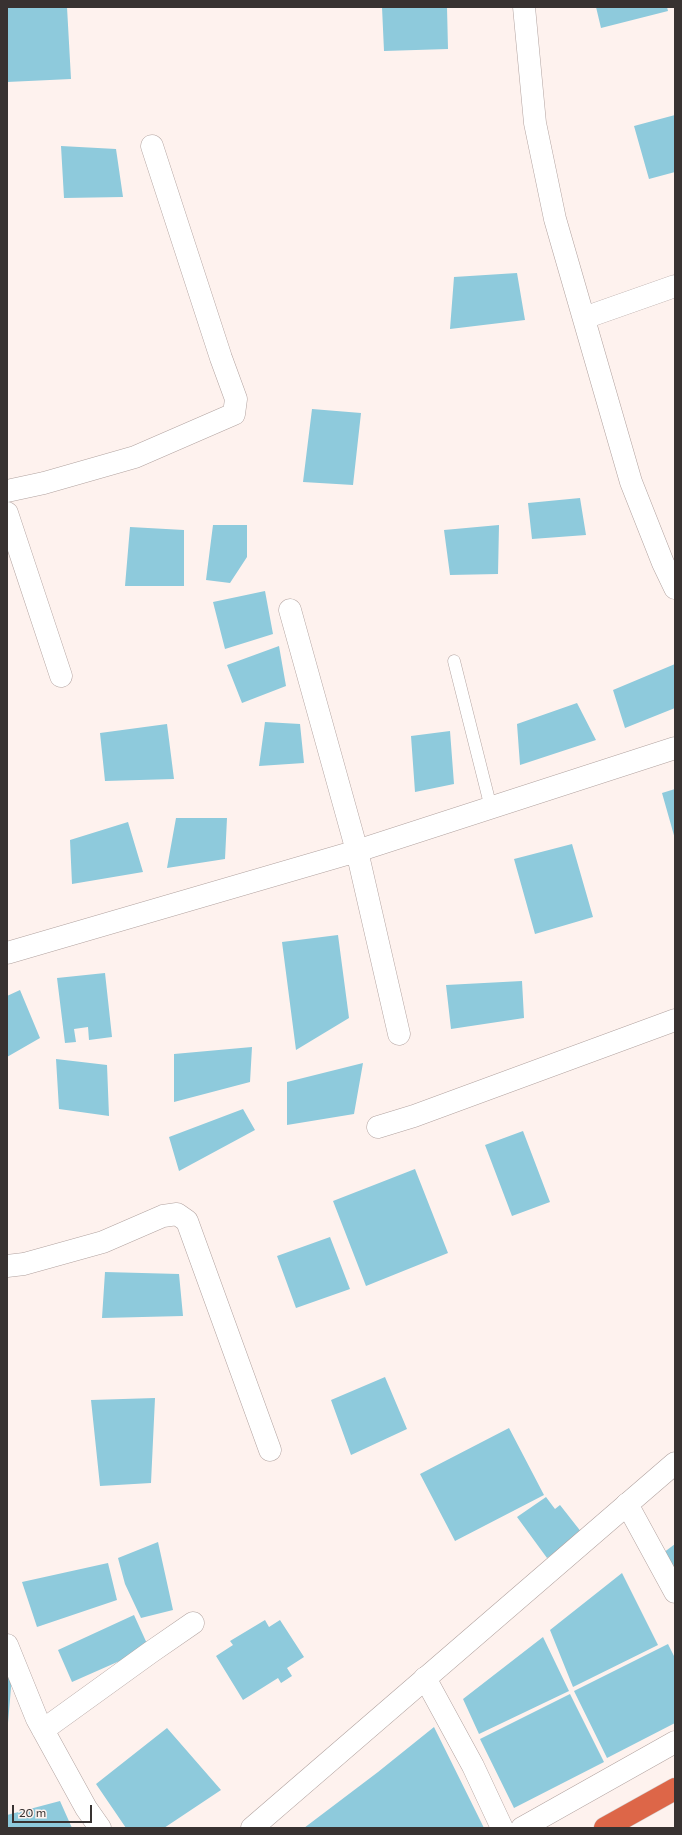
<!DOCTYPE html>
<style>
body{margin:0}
#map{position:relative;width:682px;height:1835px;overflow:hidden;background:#fef2ee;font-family:Commissioner,sans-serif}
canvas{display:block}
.frame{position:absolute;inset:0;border:8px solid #383231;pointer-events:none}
.scale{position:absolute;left:12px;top:1805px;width:80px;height:18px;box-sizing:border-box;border:2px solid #383231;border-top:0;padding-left:5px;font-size:12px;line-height:14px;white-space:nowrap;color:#383231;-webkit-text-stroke:3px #fef2ee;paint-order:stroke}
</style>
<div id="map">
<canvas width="682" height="1835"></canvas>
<div class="frame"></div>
<div class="scale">20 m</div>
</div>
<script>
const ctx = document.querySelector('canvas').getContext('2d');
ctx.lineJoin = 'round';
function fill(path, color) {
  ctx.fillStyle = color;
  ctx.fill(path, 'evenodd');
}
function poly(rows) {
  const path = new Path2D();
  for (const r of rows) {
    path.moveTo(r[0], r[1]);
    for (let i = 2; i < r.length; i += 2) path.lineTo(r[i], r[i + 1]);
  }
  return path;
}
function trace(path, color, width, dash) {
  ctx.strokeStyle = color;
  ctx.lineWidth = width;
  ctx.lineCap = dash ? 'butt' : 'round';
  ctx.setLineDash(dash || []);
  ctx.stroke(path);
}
fill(poly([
 [7,7,67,7,71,79,7,82],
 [382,7,447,7,448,49,384,51],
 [596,7,667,7,668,11,601,28],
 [675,115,675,172,649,179,634,126],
 [61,146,116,149,123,197,64,198],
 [517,273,525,320,450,329,454,277],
 [312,409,361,413,353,485,303,482],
 [580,498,586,535,532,539,528,503],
 [213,525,247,525,247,557,230,583,206,580],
 [499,525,498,574,450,575,444,530],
 [130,527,184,530,184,586,125,586],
 [265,591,273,634,225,649,213,602],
 [279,646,286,686,242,703,227,665],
 [675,664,675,708,625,728,613,690],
 [577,703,596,740,520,765,517,724],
 [265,722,300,724,304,763,259,766],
 [167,724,174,779,105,781,100,733],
 [450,731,454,784,415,792,411,736],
 [675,789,675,839,662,793],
 [176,818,227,818,225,859,167,868],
 [128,822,143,872,72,884,70,840],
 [572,844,593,917,535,934,514,859],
 [338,935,349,1018,296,1050,282,942],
 [105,973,112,1037,89,1040,88,1027,74,1029,76,1042,65,1043,57,978],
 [522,981,524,1018,451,1029,446,985],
 [20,990,40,1038,7,1057,7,996],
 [252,1047,250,1082,174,1102,174,1054],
 [56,1059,107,1065,109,1116,59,1109],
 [363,1063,354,1114,287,1125,287,1082],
 [243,1109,255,1130,179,1171,169,1137],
 [523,1131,550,1202,512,1216,485,1145],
 [415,1169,448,1253,366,1286,333,1201],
 [330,1237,350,1289,296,1308,277,1256],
 [105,1272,179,1274,183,1316,102,1318],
 [385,1377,407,1429,351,1455,331,1400],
 [155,1398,151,1483,100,1486,91,1400],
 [509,1428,544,1495,455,1541,420,1474],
 [546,1497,555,1509,560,1505,582,1533,547,1558,517,1517],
 [158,1542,173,1610,141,1618,125,1584,118,1558],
 [675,1544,675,1576,663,1553],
 [108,1563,117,1600,37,1627,22,1582],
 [622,1573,658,1645,573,1687,550,1630],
 [134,1615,149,1648,72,1682,58,1650],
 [265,1620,269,1627,280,1620,304,1657,287,1668,292,1676,281,1683,278,1678,243,1700,216,1656,233,1645,230,1641],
 [543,1637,569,1691,479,1734,463,1699],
 [668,1644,675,1658,675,1723,607,1758,574,1691],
 [7,1676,12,1676,8,1723,7,1723],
 [570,1694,604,1762,514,1808,480,1739],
 [434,1727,484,1828,304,1828,378,1772],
 [167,1728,221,1790,164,1828,126,1828,96,1784],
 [60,1801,72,1828,7,1828,7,1815]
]), '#8ecadc');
const lane = poly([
 [454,661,491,808]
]);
const street = poly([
 [524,7,535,123,555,219,631,482,663,563,675,588],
 [584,318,675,286],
 [7,491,44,483,135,457,234,414,236,399,221,358,152,146],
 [7,513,61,676],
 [290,610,357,851,399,1034],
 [7,953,357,851,675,748],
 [378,1127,414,1116,675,1020],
 [7,1266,24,1264,103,1242,163,1216,177,1214,187,1221,270,1450],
 [627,1504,675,1592],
 [7,1645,37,1719,86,1808,100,1828],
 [425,1678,473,1766,502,1828],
 [43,1730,151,1652,193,1623]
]);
const secondary = poly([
 [252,1828,675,1463],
 [522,1828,675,1742]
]);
const highway = poly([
 [605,1828,675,1789]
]);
trace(lane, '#b1a29f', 13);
trace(street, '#b1a29f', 23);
trace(secondary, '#b1a29f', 23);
trace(highway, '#d3d2d2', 23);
trace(lane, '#fff', 12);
trace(street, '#fff', 22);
trace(secondary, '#fff', 22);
trace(highway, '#dd6648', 22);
</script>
